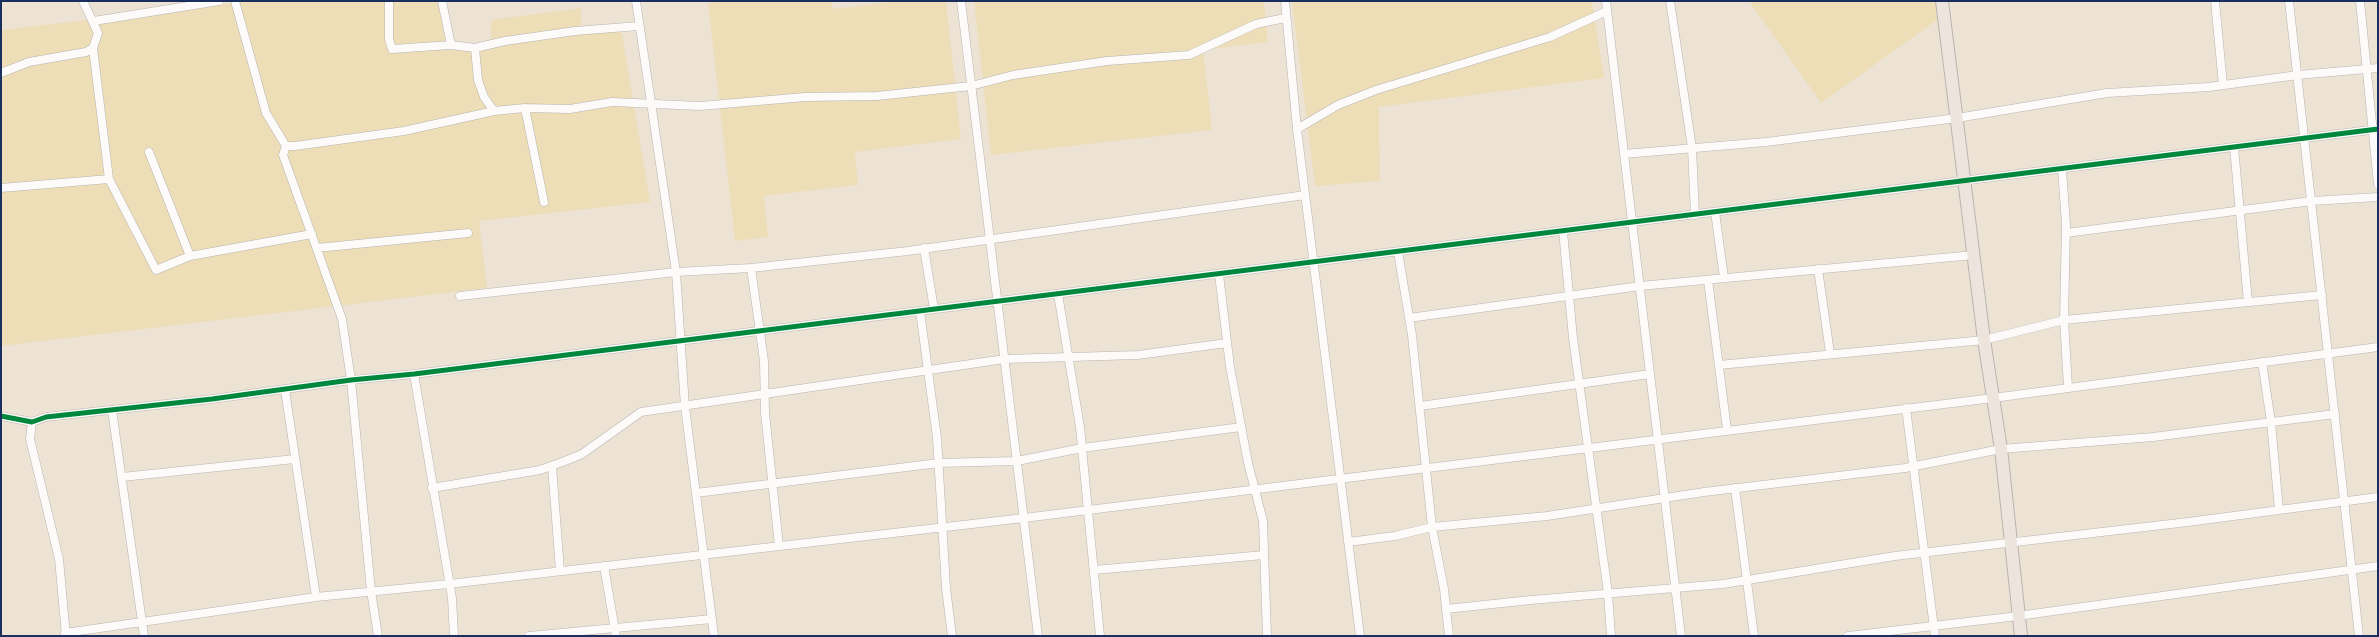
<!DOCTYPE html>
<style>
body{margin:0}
#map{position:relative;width:2379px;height:637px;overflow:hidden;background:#ece3d5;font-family:"IM FELL English",serif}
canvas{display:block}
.frame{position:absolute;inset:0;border:2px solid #1b2f5e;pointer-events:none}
</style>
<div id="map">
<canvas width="2379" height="637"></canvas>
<div class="frame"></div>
</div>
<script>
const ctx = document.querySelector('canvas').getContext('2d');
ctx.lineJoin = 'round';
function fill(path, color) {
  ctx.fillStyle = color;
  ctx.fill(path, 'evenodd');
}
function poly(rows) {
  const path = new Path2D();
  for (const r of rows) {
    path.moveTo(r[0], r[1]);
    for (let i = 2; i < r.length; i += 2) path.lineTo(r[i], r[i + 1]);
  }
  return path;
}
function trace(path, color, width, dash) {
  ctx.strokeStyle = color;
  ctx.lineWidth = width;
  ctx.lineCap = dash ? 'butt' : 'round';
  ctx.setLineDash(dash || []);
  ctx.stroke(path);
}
fill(poly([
 [249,1,438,1,447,50,491,43,491,20,581,8,581,34,621,29,650,202,479,221,487,288,1,346,1,30],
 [721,1,832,1,833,9,896,1,946,1,961,139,855,152,858,185,764,196,768,237,735,241,708,3],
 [974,1,1264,1,1268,42,1203,50,1212,130,991,155],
 [1292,1,1592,1,1604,78,1379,107,1380,181,1315,186],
 [1749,1,1942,1,1944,15,1821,103]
]), '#eddeb7');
const street = poly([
 [235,1,266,113,286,146,295,146,404,131,494,111,525,108,570,109,612,102,700,106,805,97,877,96,971,86,1013,75,1107,61,1189,55,1256,24,1285,18],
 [389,1,389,39,392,49,451,45],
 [442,1,451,45,475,48],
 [636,1,676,272,685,407,714,636],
 [961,1,1038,636],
 [1285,1,1297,129,1360,636],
 [1606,1,1681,636],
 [1670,1,1692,148,1695,215],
 [2215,1,2223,85],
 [2289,1,2359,636],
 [2360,1,2378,184],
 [94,21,219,1],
 [93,48,109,179,156,270,190,256,312,234],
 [1,73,29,62,86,52,93,48,98,33,83,1],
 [525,108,544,202],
 [494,111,484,97,478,80,475,48,505,41,575,31,639,26],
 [1297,129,1338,105,1376,90,1550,37,1607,11],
 [286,146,283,155,342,319,351,380,371,591,378,636],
 [2234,147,2248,302],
 [149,152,190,256],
 [1624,154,1766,142,1957,118,2107,93,2209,87,2298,75,2378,68],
 [2062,169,2066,225,2064,320,2068,387],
 [1,188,109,179],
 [1715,212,1724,278],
 [1563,231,1573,338,1608,593,1611,636],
 [2066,233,2312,201,2378,197],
 [317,248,468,233],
 [924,248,934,309],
 [1398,252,1412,335,1432,527,1444,589,1449,636],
 [751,268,764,361,765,413,779,546],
 [1818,269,1830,353],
 [1219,274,1230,367,1248,463,1263,521,1267,636],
 [1708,280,1727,430],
 [1058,294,1080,427,1100,636],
 [460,296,676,272,751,268,908,251,1305,195],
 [920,311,937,438,946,588,952,636],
 [1409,318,1640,286,1974,255],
 [2262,362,2271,422,2279,510],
 [1719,365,1984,340,2064,320,2322,295],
 [414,374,452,598,454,636],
 [285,390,316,597],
 [1420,406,1650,374],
 [1906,408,1935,636],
 [112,410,144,636],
 [1,416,32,422,46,417,212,399,351,380,414,374,2378,129],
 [32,422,30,439,59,559,66,636],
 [552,466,560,571],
 [122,477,295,459],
 [432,488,540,470,565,461,582,454,641,412,1005,359,1138,355,1227,343],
 [1735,488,1754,636],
 [696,493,939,463,1017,461,1082,448,1241,427],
 [1348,542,1395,536,1432,527,1547,516,1704,492,1905,468,2001,449,2153,437,2335,414],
 [604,566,616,636],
 [1094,570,1264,555],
 [1446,609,1531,600,1723,584,1895,556,2188,522,2378,497],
 [65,633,316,597,449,584,1024,518,1993,398,2378,347],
 [529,636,712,619],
 [1848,636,2018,616,2378,566]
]);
const primary = poly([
 [1942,1,1984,340,2001,449,2021,636]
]);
trace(street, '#b7b4b0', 9);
trace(primary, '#b7b4b0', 14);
trace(street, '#fcfbf9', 8);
trace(primary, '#ede5dd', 12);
trace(poly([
 [1,416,32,422,46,417,212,399,351,380,414,374,2378,129]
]), '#00873e', 5);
</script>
